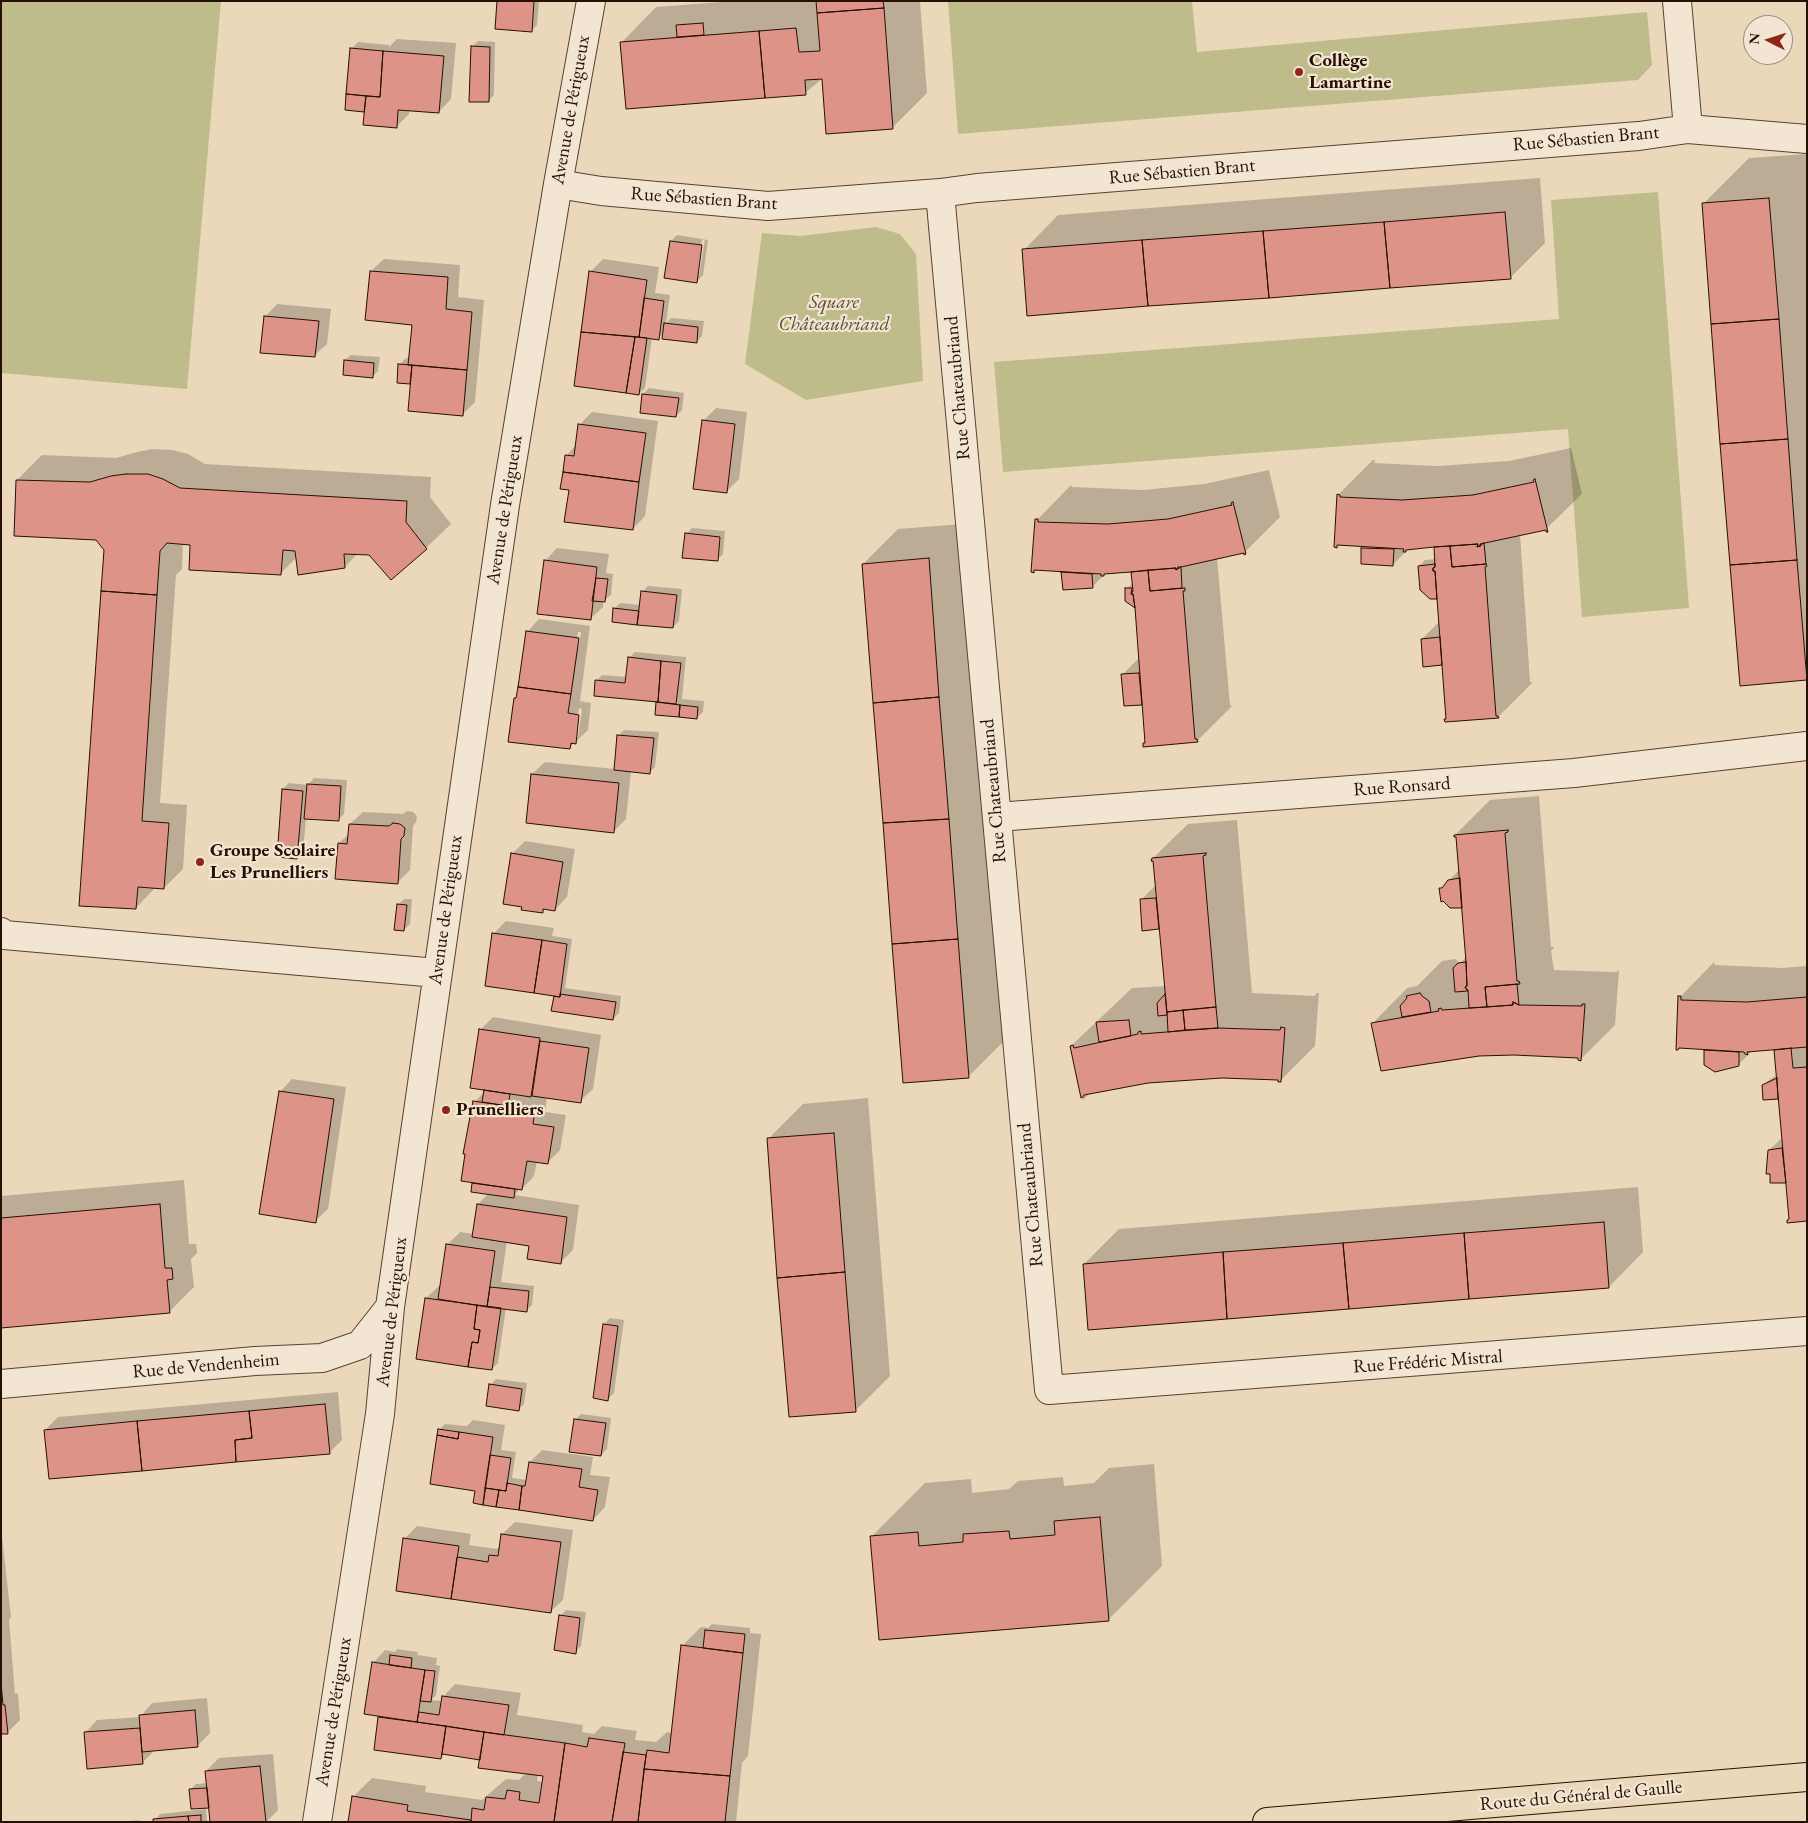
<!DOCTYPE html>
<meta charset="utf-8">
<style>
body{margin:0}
#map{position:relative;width:1808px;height:1823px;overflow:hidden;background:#ebd8bb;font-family:"EB Garamond",serif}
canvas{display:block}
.frame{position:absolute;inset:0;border:2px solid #270f04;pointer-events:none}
.north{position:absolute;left:1743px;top:15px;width:50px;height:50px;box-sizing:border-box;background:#f2e6d3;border:1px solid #a19080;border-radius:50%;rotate:275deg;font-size:14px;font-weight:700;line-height:20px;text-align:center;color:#270f04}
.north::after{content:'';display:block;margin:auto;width:18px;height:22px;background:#8f2418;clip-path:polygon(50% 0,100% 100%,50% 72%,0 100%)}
</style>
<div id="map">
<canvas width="1808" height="1823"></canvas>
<div class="frame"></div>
<div class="north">N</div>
</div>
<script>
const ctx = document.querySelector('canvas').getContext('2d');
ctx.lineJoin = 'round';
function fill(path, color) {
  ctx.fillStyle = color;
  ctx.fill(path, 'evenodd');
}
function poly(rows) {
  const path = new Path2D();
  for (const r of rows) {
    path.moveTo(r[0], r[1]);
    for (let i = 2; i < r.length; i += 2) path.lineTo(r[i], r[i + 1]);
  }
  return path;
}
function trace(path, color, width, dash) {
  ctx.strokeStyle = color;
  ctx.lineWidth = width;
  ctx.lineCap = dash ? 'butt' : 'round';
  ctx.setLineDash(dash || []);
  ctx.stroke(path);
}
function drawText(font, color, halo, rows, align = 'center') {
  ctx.font = font + ' "EB Garamond",serif';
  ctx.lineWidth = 4.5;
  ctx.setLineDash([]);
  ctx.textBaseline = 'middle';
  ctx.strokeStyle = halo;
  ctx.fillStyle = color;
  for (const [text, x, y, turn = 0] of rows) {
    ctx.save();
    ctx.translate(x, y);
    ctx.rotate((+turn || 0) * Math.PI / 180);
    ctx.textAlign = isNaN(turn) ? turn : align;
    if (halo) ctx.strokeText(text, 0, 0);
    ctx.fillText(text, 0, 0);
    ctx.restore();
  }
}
fill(poly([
 [1,1,221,1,187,389,1,373],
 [948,1,1192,1,1197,52,1647,12,1652,65,1638,80,958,134],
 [1658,192,1689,608,1582,617,1568,429,1003,472,994,362,1559,319,1551,200],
 [876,227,900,234,916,254,923,381,806,400,745,364,762,233,800,236]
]), '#bfbc8b');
fill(poly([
 [498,1,539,1,537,25,531,31],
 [734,1,920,1,927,93,893,127,823,78,805,93,622,42,656,7],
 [397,39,456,43,451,99,439,112,409,110,409,114,396,127,366,111,346,108,352,48,358,42,389,45,389,47],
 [478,41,495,42,494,95,488,101,472,47],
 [1807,154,1807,679,1703,204,1749,158],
 [1540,178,1545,243,1510,278,1024,250,1058,215],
 [677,235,708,240,703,275,697,281,671,241],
 [702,239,705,239,699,276,697,276],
 [384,259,460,265,458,297,484,300,475,402,462,415,412,383,398,381,400,364,406,358,410,359,413,324,371,271],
 [603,259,659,267,655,293,670,295,666,323,671,318,704,321,702,336,696,342,664,333,658,338,652,337,645,388,639,394,575,385,590,272],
 [277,304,331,309,327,344,314,356,265,317],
 [351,355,380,357,378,371,372,377,345,360],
 [649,388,684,393,682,410,676,416,643,394],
 [716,408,747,412,739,479,726,492,704,420],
 [592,412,658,421,645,516,633,529,570,489,566,456,576,445,579,425],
 [1571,448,1582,494,1547,528,1520,534,1530,682,1533,682,1498,717,1448,718,1443,664,1422,639,1440,621,1438,598,1419,566,1425,560,1436,559,1435,546,1409,548,1393,565,1362,563,1363,546,1339,544,1337,546,1338,495,1373,460,1375,460,1374,463,1437,466,1509,461],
 [152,449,173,450,188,454,205,464,431,477,430,497,451,524,426,548,391,578,370,554,358,553,345,567,297,557,280,574,191,544,183,544,182,569,176,575,160,803,187,805,183,869,164,888,155,887,154,889,136,908,105,549,97,539,17,480,42,455,116,458,137,452],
 [1269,470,1280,517,1245,552,1217,558,1230,705,1232,706,1197,741,1146,742,1143,704,1125,705,1122,675,1139,658,1136,608,1126,589,1133,583,1132,570,1107,572,1093,586,1064,589,1062,571,1036,569,1034,571,1037,520,1071,485,1072,487,1143,490,1204,484],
 [963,524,1003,1042,969,1076,863,564,898,529],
 [692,528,725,531,723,554,717,560,686,534],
 [557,548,609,554,606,573,613,574,611,595,603,601,603,607,590,619,545,561],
 [648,586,682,589,679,621,673,627,614,609,620,603,641,605,642,592],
 [539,619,590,626,580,701,591,703,588,730,569,748,515,699,518,695,527,632],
 [578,632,581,632,579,645,576,648],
 [579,708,582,709,578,737,575,737],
 [635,652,686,657,682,699,704,701,703,712,697,718,657,713,658,701,596,681,602,675,627,677,629,658],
 [624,730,659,732,655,767,649,773,631,771,626,819,613,832,532,774,545,762,615,769,618,736],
 [314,778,347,780,344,814,338,820,306,818,303,852,297,858,283,789,289,783,308,785],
 [1539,796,1551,947,1554,947,1554,948,1551,951,1554,970,1616,972,1619,970,1615,1025,1581,1059,1579,1057,1373,1023,1407,988,1417,986,1442,961,1455,959,1460,963,1466,957,1463,906,1441,889,1460,869,1457,836,1455,835,1490,800],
 [407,811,413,812,417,816,416,822,413,826,410,870,398,882,339,843,350,833,350,824,363,812,403,814],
 [1237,820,1252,993,1314,996,1317,993,1319,993,1315,1046,1280,1081,1279,1079,1222,1076,1148,1081,1091,1092,1083,1100,1071,1046,1132,988,1166,986,1160,928,1144,929,1141,900,1157,884,1153,858,1188,824],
 [525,841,575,849,567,897,555,910,546,908,542,912,512,854],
 [404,899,412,899,410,924,404,930,398,905],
 [506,921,554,928,552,936,572,939,565,988,621,996,619,1013,613,1019,555,995,493,934],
 [1714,962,1715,965,1782,968,1807,966,1807,1220,1790,1218,1787,1181,1769,1150,1783,1137,1779,1097,1764,1099,1764,1085,1770,1079,1778,1075,1776,1049,1753,1050,1738,1065,1705,1065,1706,1049,1681,1047,1678,1049,1680,997],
 [493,1017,601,1035,593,1089,580,1101,547,1097,545,1112,566,1115,560,1150,547,1163,537,1161,534,1176,522,1189,520,1188,515,1195,579,1205,573,1250,560,1263,530,1245,507,1241,501,1282,534,1286,532,1305,526,1311,506,1308,498,1363,492,1369,426,1298,439,1286,441,1286,448,1244,460,1232,474,1234,478,1204,489,1193,473,1183,475,1182,475,1102,485,1091,480,1030],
 [292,1079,346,1087,328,1209,315,1221,280,1092],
 [868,1098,890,1376,855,1411,768,1139,803,1104],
 [184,1180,189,1244,196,1244,197,1253,191,1259,194,1287,169,1312,1,1327,1,1196],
 [1638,1187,1643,1252,1609,1287,1084,1264,1119,1229],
 [610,1318,624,1320,614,1393,608,1399,604,1324],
 [496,1379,527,1383,524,1404,518,1410,490,1385],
 [338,1392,342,1440,330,1452,45,1430,58,1417],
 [581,1414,611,1418,607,1449,601,1455,575,1420],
 [473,1420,505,1425,501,1450,516,1452,512,1478,527,1480,530,1462,542,1450,593,1457,590,1475,610,1477,605,1507,593,1520,476,1490,439,1430,445,1424,467,1426],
 [1154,1464,1162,1566,1108,1620,871,1537,925,1483,971,1479,972,1493,1009,1489,1018,1481,1063,1477,1064,1486,1094,1483,1109,1468],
 [515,1522,573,1530,563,1600,550,1612,404,1539,417,1526,471,1534,469,1545,497,1549,500,1546,502,1534],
 [1,1527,11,1617,9,1619,15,1694,18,1693,20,1720,7,1733,1,1733],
 [566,1610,586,1612,581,1646,575,1652,560,1616],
 [712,1624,750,1628,750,1633,761,1634,748,1756,742,1763,736,1822,349,1822,353,1797,372,1778,426,1786,425,1792,482,1800,506,1779,519,1780,526,1773,481,1758,445,1754,440,1758,375,1749,379,1716,373,1663,385,1650,395,1652,397,1649,418,1652,417,1655,437,1658,436,1665,440,1666,436,1695,431,1700,442,1701,443,1697,455,1684,521,1693,517,1715,583,1725,582,1732,594,1734,602,1726,637,1731,635,1740,656,1742,667,1732,673,1733,682,1646,701,1627,708,1628],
 [538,1774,544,1775,543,1782,537,1781],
 [207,1698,210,1733,197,1746,155,1750,142,1763,85,1733,97,1720,140,1717,152,1703],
 [273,1754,278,1810,266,1822,210,1806,190,1790,196,1784,208,1783,206,1771,219,1758],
 [206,1809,207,1822,154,1822,160,1814],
 [139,1820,139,1822,123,1822]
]), '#0003');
const building = poly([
 [497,1,534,1,532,32,495,29,497,1],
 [816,1,883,1,884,8,817,13,816,1],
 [884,8,893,129,826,134,822,79,805,80,806,95,765,98,759,31,796,28,799,52,820,51,817,13,884,8],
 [703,23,704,35,677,37,676,25,703,23],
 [759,31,765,98,626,109,620,42,759,31],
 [471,46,490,47,489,102,469,102,471,46],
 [350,48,383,51,380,97,346,94,350,48],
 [383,51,444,56,439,113,398,110,397,128,363,125,366,96,380,97,383,51],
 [346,94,366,96,364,112,345,110,346,94],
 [1769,198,1779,319,1711,324,1702,203,1769,198],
 [1505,212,1511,279,1390,288,1384,222,1505,212],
 [1384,222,1390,288,1269,298,1263,231,1384,222],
 [1263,231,1269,298,1148,306,1142,240,1263,231],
 [1142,240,1148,306,1027,316,1022,249,1142,240],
 [670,241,702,245,697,283,664,278,670,241],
 [370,271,448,277,446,309,472,312,467,370,408,365,412,325,365,320,370,271],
 [589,271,647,280,639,337,581,332,589,271],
 [644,298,664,301,659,340,639,337,644,298],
 [264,316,319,321,315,357,260,353,264,316],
 [1779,319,1788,439,1720,444,1711,324,1779,319],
 [664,323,698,327,697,343,662,339,664,323],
 [581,332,635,337,626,393,574,386,581,332],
 [635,337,647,338,639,395,626,393,635,337],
 [344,360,374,363,373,378,343,375,344,360],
 [398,364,412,365,410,384,397,383,398,364],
 [412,365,467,370,463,416,408,411,412,365],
 [642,394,679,398,676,417,640,413,642,394],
 [702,420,735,424,727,493,693,489,702,420],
 [578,424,646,433,639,482,563,472,565,455,574,456,578,424],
 [1788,439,1797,560,1730,565,1720,444,1788,439],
 [563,472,639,482,633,530,564,522,569,490,560,489,563,472],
 [126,474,148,474,163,479,180,488,407,501,406,522,427,549,391,580,369,555,344,554,345,568,298,575,295,551,283,550,281,575,189,570,190,545,167,543,160,551,157,595,101,591,104,550,96,540,14,536,16,480,90,482,111,476,126,474],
 [1535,479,1548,532,1546,532,1546,530,1480,544,1481,546,1477,547,1478,544,1434,547,1406,550,1406,552,1403,552,1404,549,1337,545,1337,548,1334,547,1337,494,1340,495,1340,497,1402,500,1473,495,1534,482,1533,480,1535,479],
 [1233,502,1246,554,1244,555,1244,553,1181,567,1176,570,1176,568,1131,572,1104,574,1104,576,1101,576,1101,574,1034,570,1034,573,1031,572,1035,519,1038,519,1038,522,1108,524,1168,519,1232,505,1231,503,1233,502],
 [685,533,720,537,718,561,682,558,685,533],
 [1484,543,1486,564,1452,567,1450,546,1478,544,1477,547,1484,543],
 [1450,546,1452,567,1486,564,1487,566,1485,567,1496,716,1498,716,1499,718,1445,722,1444,719,1446,719,1437,599,1435,571,1433,571,1433,568,1435,567,1434,547,1450,546],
 [1361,548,1394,549,1393,566,1361,564,1361,548],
 [929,558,939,697,873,703,862,564,929,558],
 [544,560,597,567,591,620,537,614,544,560],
 [1797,560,1807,680,1740,686,1730,565,1797,560],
 [1435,564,1435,567,1433,568,1433,571,1435,571,1437,599,1430,599,1420,590,1418,566,1435,564],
 [1178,567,1181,567,1182,588,1150,591,1148,570,1176,568,1176,570,1178,567],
 [1148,570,1150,591,1185,588,1185,591,1183,591,1195,739,1197,739,1198,742,1143,747,1143,743,1145,743,1135,608,1133,594,1131,594,1133,591,1131,572,1148,570],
 [1061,572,1092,574,1093,588,1063,590,1061,572],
 [596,578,608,579,605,602,592,601,596,578],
 [1125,588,1132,588,1131,594,1133,594,1135,608,1125,601,1125,588],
 [101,591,157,595,142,821,169,823,164,889,138,887,136,909,79,906,101,591],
 [641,591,677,595,673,628,637,625,641,591],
 [613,608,639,611,637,625,612,622,613,608],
 [526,631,579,638,571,694,518,687,526,631],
 [1440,637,1442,665,1423,667,1421,639,1440,637],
 [628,657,661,661,658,702,594,696,595,680,625,683,628,657],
 [661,661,681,663,676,704,658,702,661,661],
 [1139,673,1142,705,1124,706,1121,674,1139,673],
 [518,687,571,694,568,713,579,715,576,744,571,743,570,749,508,742,514,698,516,698,518,687],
 [939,697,949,819,883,823,873,703,939,697],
 [656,702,680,705,679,717,655,715,656,702],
 [680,705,698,707,697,719,679,717,680,705],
 [617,735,654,738,650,774,614,770,617,735],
 [531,774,619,783,614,833,526,823,531,774],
 [307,784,341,786,339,821,304,819,307,784],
 [282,789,303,791,297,859,277,857,282,789],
 [949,819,958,939,892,944,883,823,949,819],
 [393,823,400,824,405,828,404,836,401,839,398,884,335,879,338,843,347,844,349,824,389,826,393,823],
 [1508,830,1508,832,1505,833,1517,981,1519,981,1520,984,1485,987,1487,1007,1469,1008,1468,990,1466,989,1465,987,1467,986,1466,962,1456,837,1454,837,1454,835,1508,830],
 [511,853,563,862,555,911,543,909,543,913,521,910,522,907,503,904,511,853],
 [1206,853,1206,855,1203,856,1216,1007,1167,1012,1153,861,1151,861,1152,858,1206,853],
 [1460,878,1462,908,1450,908,1443,901,1441,902,1439,888,1442,888,1448,880,1460,878],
 [1156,898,1159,929,1142,931,1140,899,1156,898],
 [397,904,407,905,404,931,394,930,397,904],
 [492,933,542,940,534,993,485,986,492,933],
 [958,939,969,1078,903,1083,892,944,958,939],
 [542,940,567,944,560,997,534,993,542,940],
 [1466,962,1467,986,1465,987,1468,991,1455,992,1453,968,1458,963,1466,962],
 [1517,984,1519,1005,1513,1002,1513,1005,1487,1007,1485,987,1517,984],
 [1420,993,1422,996,1429,1001,1431,1012,1402,1017,1400,1006,1407,998,1406,996,1420,993],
 [560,994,616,1002,613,1020,551,1011,554,996,560,997,560,994],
 [1165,994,1167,1015,1158,1016,1157,1003,1165,994],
 [1678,996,1681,996,1681,1000,1747,1002,1807,997,1807,1047,1747,1052,1748,1055,1745,1054,1744,1052,1679,1048,1678,1050,1676,1050,1678,996],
 [1513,1002,1519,1005,1582,1006,1582,1004,1585,1004,1581,1061,1578,1060,1578,1058,1514,1055,1479,1056,1381,1071,1371,1023,1439,1011,1438,1009,1441,1008,1442,1010,1513,1005,1513,1002],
 [1216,1007,1218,1028,1185,1030,1183,1010,1216,1007],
 [1183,1010,1185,1030,1168,1032,1167,1012,1183,1010],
 [1129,1020,1131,1036,1099,1042,1096,1022,1129,1020],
 [1281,1027,1285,1028,1281,1082,1278,1082,1278,1080,1222,1078,1148,1083,1084,1095,1083,1097,1081,1098,1070,1046,1073,1045,1074,1048,1138,1034,1138,1032,1141,1031,1141,1034,1218,1028,1280,1030,1281,1027],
 [479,1029,540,1038,531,1097,470,1088,479,1029],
 [540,1041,589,1048,581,1103,532,1096,540,1041],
 [1791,1048,1793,1068,1807,1067,1807,1221,1787,1223,1787,1220,1789,1219,1774,1050,1791,1048],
 [1704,1050,1739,1052,1739,1066,1715,1072,1704,1065,1704,1050],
 [1777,1078,1778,1099,1763,1100,1762,1085,1777,1078],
 [484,1090,510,1094,508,1106,482,1102,484,1090],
 [279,1091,334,1099,316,1223,259,1214,279,1091],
 [473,1101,535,1110,533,1124,554,1127,548,1164,527,1161,522,1190,461,1181,465,1154,463,1154,473,1101],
 [834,1133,845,1272,777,1278,767,1138,834,1133],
 [1782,1148,1786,1183,1770,1183,1770,1174,1766,1174,1768,1150,1782,1148],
 [472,1183,515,1189,514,1198,471,1192,472,1183],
 [160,1204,165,1268,172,1268,173,1279,167,1280,170,1313,1,1328,1,1218,160,1204],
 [477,1204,567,1217,561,1264,527,1259,529,1246,472,1237,477,1204],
 [1604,1222,1609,1288,1469,1299,1464,1233,1604,1222],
 [1464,1233,1469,1299,1349,1309,1343,1243,1464,1233],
 [1343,1243,1349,1309,1227,1319,1223,1252,1343,1243],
 [446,1244,495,1251,487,1307,438,1299,446,1244],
 [1223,1252,1227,1319,1088,1330,1083,1264,1223,1252],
 [845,1272,856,1412,789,1417,777,1278,845,1272],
 [490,1287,529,1291,527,1312,487,1307,490,1287],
 [425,1298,477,1305,474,1329,480,1330,478,1343,472,1342,468,1367,416,1359,425,1298],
 [477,1305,501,1308,492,1370,468,1367,472,1342,478,1343,480,1330,474,1329,477,1305],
 [603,1324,618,1326,608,1401,593,1398,603,1324],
 [489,1384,522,1389,519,1411,486,1406,489,1384],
 [325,1404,330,1454,236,1462,235,1440,252,1438,249,1411,325,1404],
 [249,1411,252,1438,235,1440,236,1462,142,1471,137,1421,249,1411],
 [574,1419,606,1423,601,1456,569,1452,574,1419],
 [137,1421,142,1471,49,1479,44,1430,137,1421],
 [438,1429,459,1432,458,1439,437,1435,438,1429],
 [459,1432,493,1437,483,1505,473,1503,475,1491,430,1484,437,1435,458,1439,459,1432],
 [490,1455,511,1458,506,1491,485,1488,490,1455],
 [529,1462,582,1469,579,1487,598,1490,593,1521,519,1510,522,1486,525,1486,529,1462],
 [507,1483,522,1486,519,1510,496,1507,499,1490,506,1491,507,1483],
 [485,1488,499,1490,496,1507,483,1505,485,1488],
 [1100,1517,1109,1621,879,1640,870,1536,918,1532,919,1546,963,1542,963,1534,1009,1531,1010,1539,1055,1535,1054,1521,1100,1517],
 [501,1534,561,1542,551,1613,451,1599,457,1557,488,1562,489,1555,498,1556,501,1534],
 [403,1538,459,1546,451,1599,396,1591,403,1538],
 [559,1615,580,1618,576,1654,554,1650,559,1615],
 [705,1630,745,1634,743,1653,703,1648,705,1630],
 [681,1645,743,1653,730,1776,644,1769,647,1750,669,1753,681,1645],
 [390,1655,412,1658,411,1668,389,1665,390,1655],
 [372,1662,425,1670,417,1722,364,1714,372,1662],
 [425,1670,435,1671,431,1702,420,1701,425,1670],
 [1,1683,3,1705,5,1705,8,1734,1,1734,1,1683],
 [442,1696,509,1705,504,1735,417,1722,419,1712,439,1715,442,1696],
 [195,1710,198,1747,142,1752,139,1715,195,1710],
 [378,1717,446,1726,441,1759,374,1750,378,1717],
 [446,1726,484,1732,480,1760,442,1754,446,1726],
 [140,1728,143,1764,87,1769,84,1732,140,1728],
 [484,1732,565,1743,554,1822,471,1822,472,1808,484,1810,486,1797,505,1799,507,1790,520,1792,519,1800,539,1803,543,1776,478,1768,484,1732],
 [589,1738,625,1743,612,1822,554,1822,565,1743,587,1747,589,1738],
 [623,1752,646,1755,638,1822,612,1822,623,1752],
 [260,1766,266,1822,210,1822,205,1771,260,1766],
 [644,1769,730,1776,725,1822,638,1822,644,1769],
 [207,1788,209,1808,191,1809,189,1789,207,1788],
 [352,1796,408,1805,407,1811,471,1820,471,1822,348,1822,352,1796],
 [201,1815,201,1822,189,1822,188,1816,201,1815],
 [188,1816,189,1822,153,1822,153,1819,188,1816]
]);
fill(building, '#dd9388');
trace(building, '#270f04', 1);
const minor = poly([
 [1677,1,1688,129],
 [558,184,601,191,768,206,940,193,977,188,1639,136,1688,129,1807,139],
 [940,193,1049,1390,1807,1331],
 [997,817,1574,773,1807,746],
 [1,932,4,935,437,973],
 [1,1384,255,1361,322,1358,360,1345,390,1307],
 [317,1822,380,1414,390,1307,505,505,558,184,591,1]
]);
const major = poly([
 [1267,1822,1807,1777]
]);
trace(minor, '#584132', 30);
trace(major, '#270f04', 30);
trace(minor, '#f2e6d3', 28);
trace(major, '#ebd8bb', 28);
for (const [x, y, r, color] of [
 [1299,72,5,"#8f2418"],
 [200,862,5,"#8f2418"],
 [446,1110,5,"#8f2418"]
]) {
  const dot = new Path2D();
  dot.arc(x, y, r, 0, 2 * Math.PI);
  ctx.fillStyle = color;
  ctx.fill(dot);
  trace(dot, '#f2e6d3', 2);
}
drawText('bold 19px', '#270f04', '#f2e6d3', [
 ["Collège",1309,61],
 ["Lamartine",1309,83],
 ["Groupe Scolaire",210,851],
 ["Les Prunelliers",210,873],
 ["Prunelliers",456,1110]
], 'left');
drawText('19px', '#270f04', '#f2e6d3', [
 ["Avenue de Périgueux",571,110,-80],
 ["Rue Sébastien Brant",1586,139,-5],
 ["Rue Sébastien Brant",1182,172,-5],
 ["Rue Sébastien Brant",704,199,4],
 ["Rue Chateaubriand",958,388,-95],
 ["Avenue de Périgueux",505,510,-81],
 ["Rue Ronsard",1402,787,-4],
 ["Rue Chateaubriand",994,791,-95],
 ["Avenue de Périgueux",446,910,-82],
 ["Rue Chateaubriand",1031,1195,-95],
 ["Avenue de Périgueux",392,1312,-83],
 ["Rue Frédéric Mistral",1428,1362,-4],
 ["Rue de Vendenheim",206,1366,-5],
 ["Avenue de Périgueux",334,1712,-81],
 ["Route du Général de Gaulle",1581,1796,-5]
]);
drawText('italic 19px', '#5c4c33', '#f2e6d3', [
 ["Square",834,303],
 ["Châteaubriand",834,325]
]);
</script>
